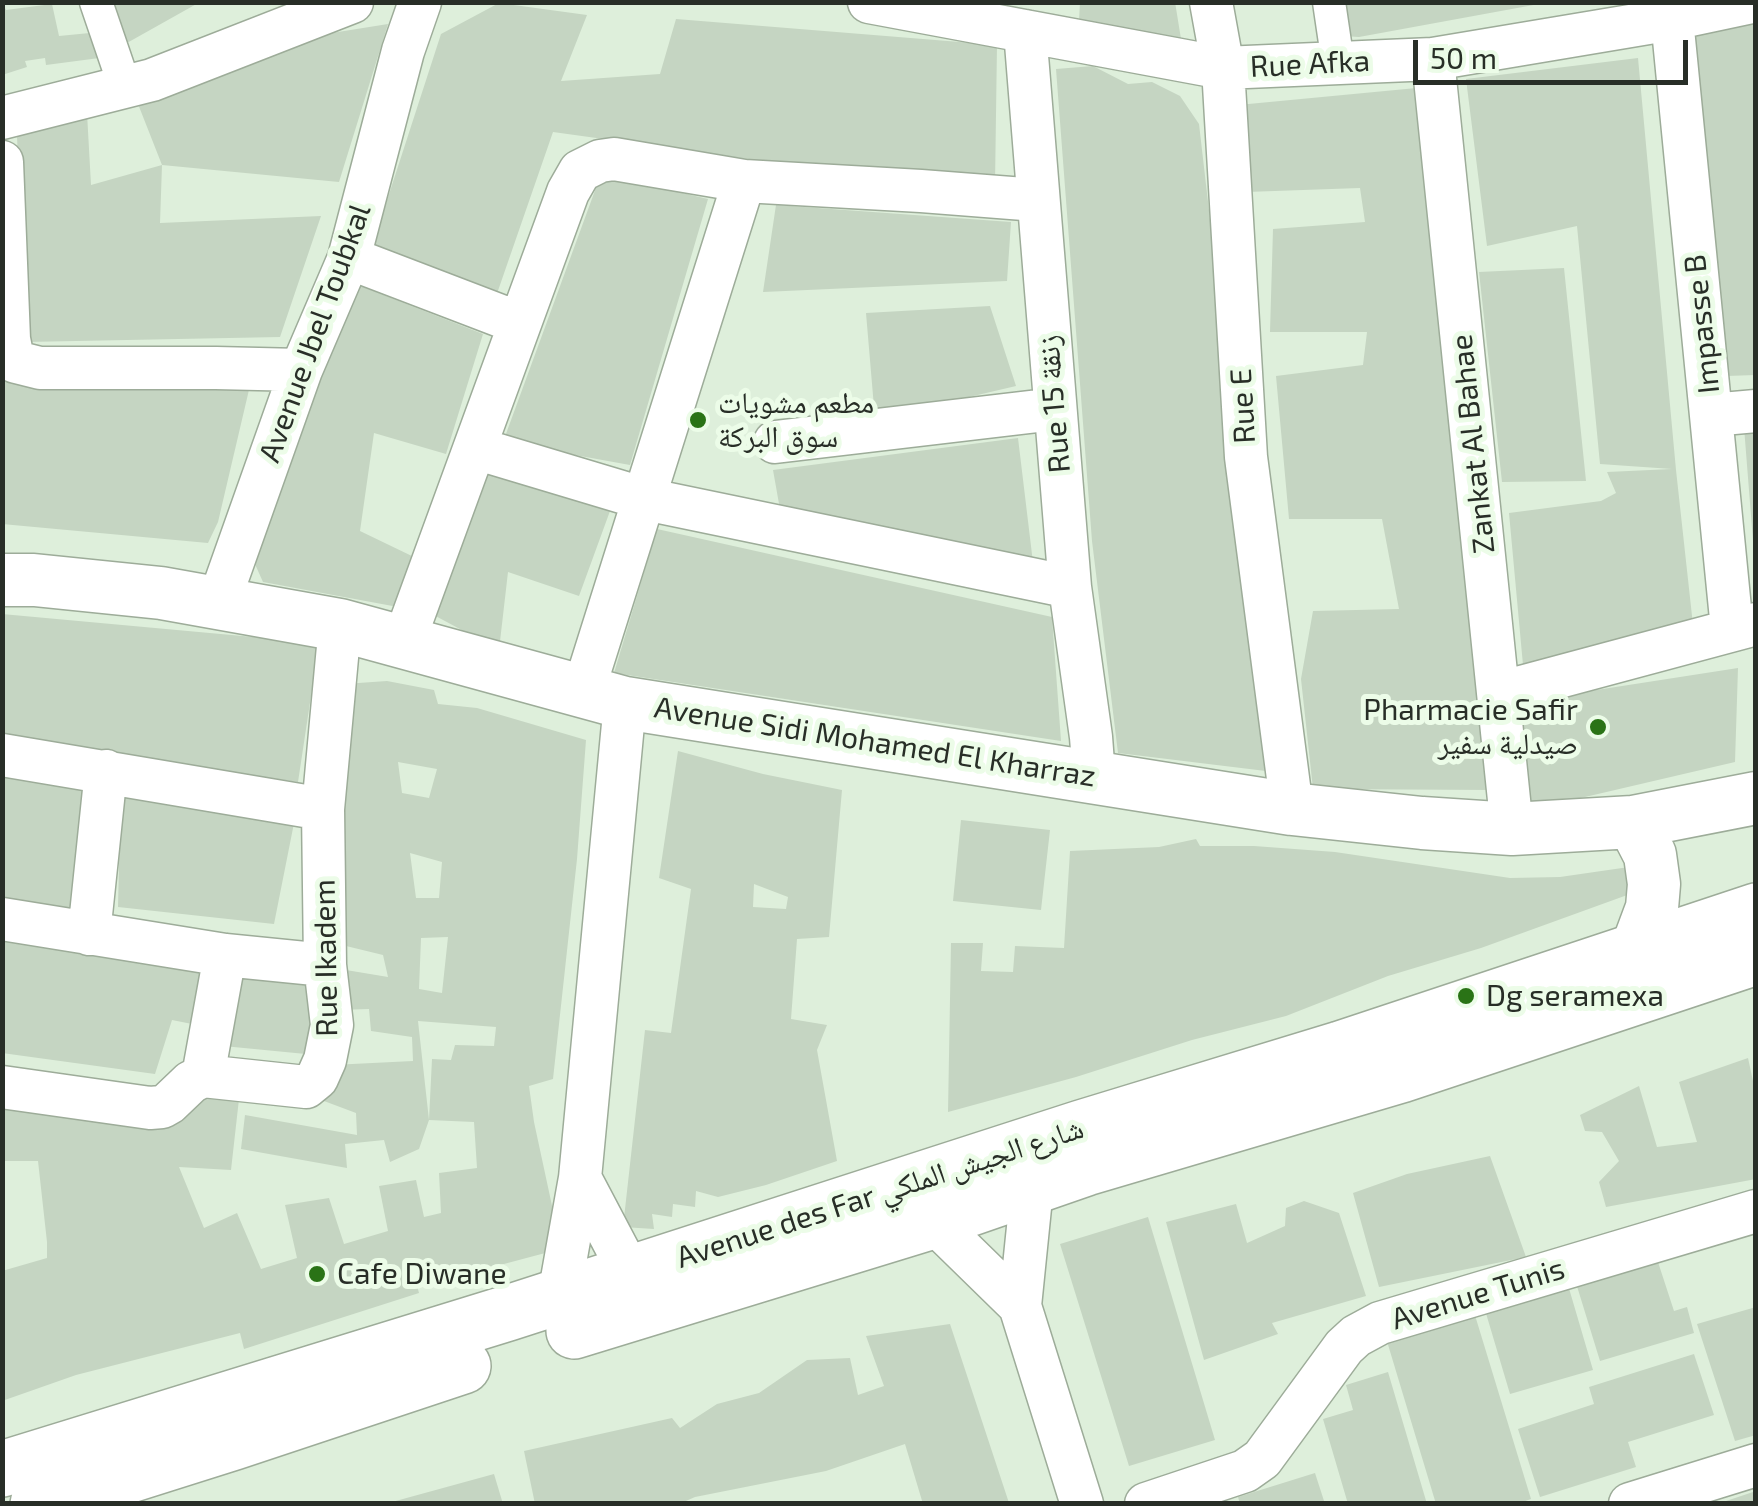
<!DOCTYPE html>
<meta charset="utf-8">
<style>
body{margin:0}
#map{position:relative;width:1758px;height:1506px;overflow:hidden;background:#deefdb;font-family:"Exo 2",sans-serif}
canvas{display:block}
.frame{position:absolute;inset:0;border:5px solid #282e27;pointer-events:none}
.scale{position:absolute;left:1413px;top:40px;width:275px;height:45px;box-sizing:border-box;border:5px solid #282e27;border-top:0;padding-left:12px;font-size:30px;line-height:35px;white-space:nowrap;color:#282e27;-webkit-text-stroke:8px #ecfce8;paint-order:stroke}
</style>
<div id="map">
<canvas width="1758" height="1506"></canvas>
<div class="frame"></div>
<div class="scale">50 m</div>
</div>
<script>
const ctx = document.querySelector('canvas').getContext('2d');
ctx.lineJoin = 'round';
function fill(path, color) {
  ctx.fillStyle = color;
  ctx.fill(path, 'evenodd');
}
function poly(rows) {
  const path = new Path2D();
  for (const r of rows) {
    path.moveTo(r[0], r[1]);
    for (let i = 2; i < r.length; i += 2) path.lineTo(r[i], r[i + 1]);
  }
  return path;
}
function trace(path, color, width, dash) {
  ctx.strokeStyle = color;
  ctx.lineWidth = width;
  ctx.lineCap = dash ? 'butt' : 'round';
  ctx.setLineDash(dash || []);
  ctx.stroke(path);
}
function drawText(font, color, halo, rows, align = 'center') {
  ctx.font = font + ' "Exo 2","Noto Naskh Arabic",sans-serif';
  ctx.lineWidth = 10;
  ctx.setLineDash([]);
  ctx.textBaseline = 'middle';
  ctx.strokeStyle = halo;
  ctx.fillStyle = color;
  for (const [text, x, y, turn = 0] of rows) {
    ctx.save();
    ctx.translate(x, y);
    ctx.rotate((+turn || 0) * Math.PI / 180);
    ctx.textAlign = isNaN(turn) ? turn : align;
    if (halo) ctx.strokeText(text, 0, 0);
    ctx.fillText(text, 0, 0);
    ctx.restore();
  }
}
fill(poly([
 [2,2,6,10,52,4,59,36,100,32,107,57,46,65,45,58,25,61,27,67,2,75],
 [102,2,200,2,118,48],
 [1080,2,1175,2,1181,39,1079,21],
 [1338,2,1538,2,1539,4,1359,37,1343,36],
 [499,3,587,15,561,81,660,74,676,19,997,45,995,184,770,162,553,132,492,308,367,262,441,34],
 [1756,21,1756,375,1726,376,1690,32],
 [388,24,339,182,162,165,138,104,288,40],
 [1638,58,1676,470,1693,625,1523,665,1509,513,1601,501,1616,493,1607,472,1672,469,1600,464,1577,226,1487,246,1466,79],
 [1093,66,1128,84,1152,82,1180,96,1199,124,1274,772,1118,753,1092,541,1056,69],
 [1427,87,1494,790,1313,789,1301,679,1313,611,1399,609,1382,519,1289,519,1276,376,1363,365,1367,332,1270,332,1273,229,1365,222,1360,188,1246,192,1238,105],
 [87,113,91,185,162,165,160,223,321,216,280,337,25,342,17,136],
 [601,174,708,199,630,465,503,442],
 [776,205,1011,222,1007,281,763,292],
 [1564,268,1586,481,1502,482,1479,272],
 [358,285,483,334,446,454,374,433,360,531,416,558,398,607,263,582,250,553],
 [990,306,1016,386,875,419,866,313],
 [252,377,218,522,208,543,2,524,2,382],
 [1756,426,1756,541,1753,541,1744,427],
 [1018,438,1034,571,781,515,773,470],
 [482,471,610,511,579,596,508,572,499,650,430,613],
 [657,529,1052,617,1061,741,614,673],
 [2,614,319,643,298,782,2,739],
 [1738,668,1735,762,1525,811,1519,702],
 [387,681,434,690,438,704,477,708,586,740,577,859,553,1079,529,1086,534,1122,557,1229,549,1252,440,1281,415,1278,419,1293,244,1349,240,1333,76,1375,2,1401,2,1271,47,1258,47,1242,38,1161,2,1161,2,1098,81,1110,184,1120,187,1091,239,1099,231,1170,179,1167,204,1228,237,1213,261,1269,297,1258,285,1205,329,1198,344,1244,388,1231,379,1186,416,1180,424,1217,441,1213,439,1173,477,1168,474,1122,429,1120,432,1059,451,1060,455,1045,494,1046,496,1027,418,1021,429,1120,419,1149,390,1162,384,1140,345,1144,347,1168,241,1149,245,1115,357,1135,356,1113,324,1101,332,1065,413,1061,412,1037,371,1031,369,1009,337,1010,340,969,388,977,383,955,342,945,344,684],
 [398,762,437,769,429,798,402,793],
 [410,853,442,862,439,898,416,898],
 [448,937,442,993,419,989,421,938],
 [678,751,763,774,842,790,829,937,797,939,791,1019,827,1025,817,1050,837,1161,766,1185,718,1197,696,1191,695,1207,673,1204,672,1217,652,1214,654,1229,623,1227,645,1030,671,1033,691,889,659,878],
 [754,884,788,897,786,909,753,907],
 [2,768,92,782,70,910,2,902],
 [121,778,296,813,274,924,118,907],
 [961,820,1050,830,1041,910,953,901],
 [1196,839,1200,846,1254,846,1335,852,1510,878,1560,877,1629,867,1630,894,1481,948,1388,976,1286,1016,1192,1040,1076,1077,948,1112,951,943,983,943,981,971,1013,972,1015,946,1064,948,1070,851,1159,847],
 [2,928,219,958,197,1025,172,1020,155,1074,2,1053],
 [231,973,318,985,316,1055,213,1045],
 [1748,1058,1756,1095,1756,1179,1606,1207,1599,1182,1619,1161,1602,1132,1585,1131,1580,1115,1639,1086,1657,1147,1697,1142,1679,1082],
 [1490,1156,1526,1257,1379,1287,1353,1193,1407,1174],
 [1304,1201,1339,1213,1366,1296,1272,1323,1278,1334,1204,1360,1166,1222,1236,1204,1247,1243,1285,1226,1286,1208],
 [1148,1217,1215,1440,1129,1466,1060,1244],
 [1657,1259,1674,1311,1687,1307,1694,1333,1600,1361,1576,1283],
 [1568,1285,1593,1370,1510,1394,1485,1310],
 [1756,1307,1756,1435,1735,1441,1697,1324],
 [1474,1312,1531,1499,1517,1504,1436,1504,1386,1338],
 [950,1324,1009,1503,923,1504,905,1444,826,1471,695,1497,679,1504,535,1504,524,1451,672,1418,680,1428,717,1404,759,1393,807,1360,850,1358,858,1395,884,1386,866,1336],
 [1694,1354,1714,1415,1628,1442,1636,1467,1540,1497,1518,1429,1594,1404,1589,1387],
 [1388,1372,1427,1504,1348,1504,1323,1419,1353,1410,1346,1385],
 [1315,1473,1325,1504,1240,1504,1238,1497],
 [494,1474,503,1504,392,1504,392,1502],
 [1756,1491,1756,1504,1720,1504,1720,1503]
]), '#c5d5c2');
const pedestrian = poly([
 [96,2,125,87],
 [1329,2,1338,63]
]);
const minor = poly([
 [869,2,1223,68,1433,59,1672,19,1752,2],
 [1211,2,1223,68,1246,457,1292,809],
 [1672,19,1732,629],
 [1025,31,1070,587,1091,737,1094,776],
 [1433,59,1512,829],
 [2,118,152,80,352,2],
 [2,162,9,339,12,354,16,362,40,368,216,368,301,370],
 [349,258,519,323],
 [1711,415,1756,411],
 [775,442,1055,409],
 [475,448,645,499,1070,587],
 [218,604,301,370,349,258,403,51,420,2],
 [404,641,568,192,580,171,600,161,614,159,744,181,921,191,1037,200],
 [583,692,744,181],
 [1499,693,1756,624],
 [2,755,323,809],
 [2,919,225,955,325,965],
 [89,934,106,771],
 [203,1076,225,955],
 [2,1087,150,1108,162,1107,169,1103,191,1082,203,1076,306,1087,317,1078,325,1060,332,1025,325,965,323,809,340,625],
 [580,1178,630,1273],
 [1032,1188,1020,1306,1082,1504],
 [933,1221,1020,1306],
 [559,1296,580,1178,625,703],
 [1146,1504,1245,1471,1262,1459,1344,1347,1356,1336,1380,1323,1756,1211],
 [1630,1504,1756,1465]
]);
const tertiary = poly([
 [2,580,34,580,161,593,340,625,625,703,1292,809,1422,823,1512,829,1633,822,1756,798],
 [1633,822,1650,855,1654,884,1652,908,1636,951]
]);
const primary = poly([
 [574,1331,933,1221,1086,1168,1401,1075,1756,957],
 [2,1469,508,1313,1081,1128,1340,1049,1756,911],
 [38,1504,234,1442,463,1366]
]);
trace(pedestrian, '#9dac99', 35);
trace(minor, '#9dac99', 45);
trace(tertiary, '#9dac99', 55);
trace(primary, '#9dac99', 58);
trace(pedestrian, '#fff', 32);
trace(minor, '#fff', 42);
trace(tertiary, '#fff', 52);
trace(primary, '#fff', 55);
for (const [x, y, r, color] of [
 [698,420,10,"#2a7316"],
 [1598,727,10,"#2a7316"],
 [1466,996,10,"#2a7316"],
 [317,1274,10,"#2a7316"]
]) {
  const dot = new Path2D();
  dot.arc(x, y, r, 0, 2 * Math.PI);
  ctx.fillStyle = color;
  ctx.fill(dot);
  trace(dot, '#ecfce8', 4);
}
drawText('30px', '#282e27', '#ecfce8', [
 ["Rue Afka",1310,64,-3],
 ["Impasse B",1702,324,-96],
 ["Avenue Jbel Toubkal",315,333,-70],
 ["Rue 15 زنقة",1054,404,-95],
 ["Rue E",1243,406,-93],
 ["Zankat Al Bahae",1473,444,-96],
 ["Avenue Sidi Mohamed El Kharraz",875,742,9],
 ["Rue Ikadem",326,958,-91],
 ["Avenue des Far شارع الجيش الملكي",880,1193,-18],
 ["Avenue Tunis",1478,1294,-17]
]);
drawText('30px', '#282e27', '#ecfce8', [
 ["مطعم مشويات",718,403],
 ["سوق البركة",718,437],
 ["Pharmacie Safir",1578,710,"right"],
 ["صيدلية سفير",1578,744,"right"],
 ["Dg seramexa",1486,996],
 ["Cafe Diwane",337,1274]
], 'left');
</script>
